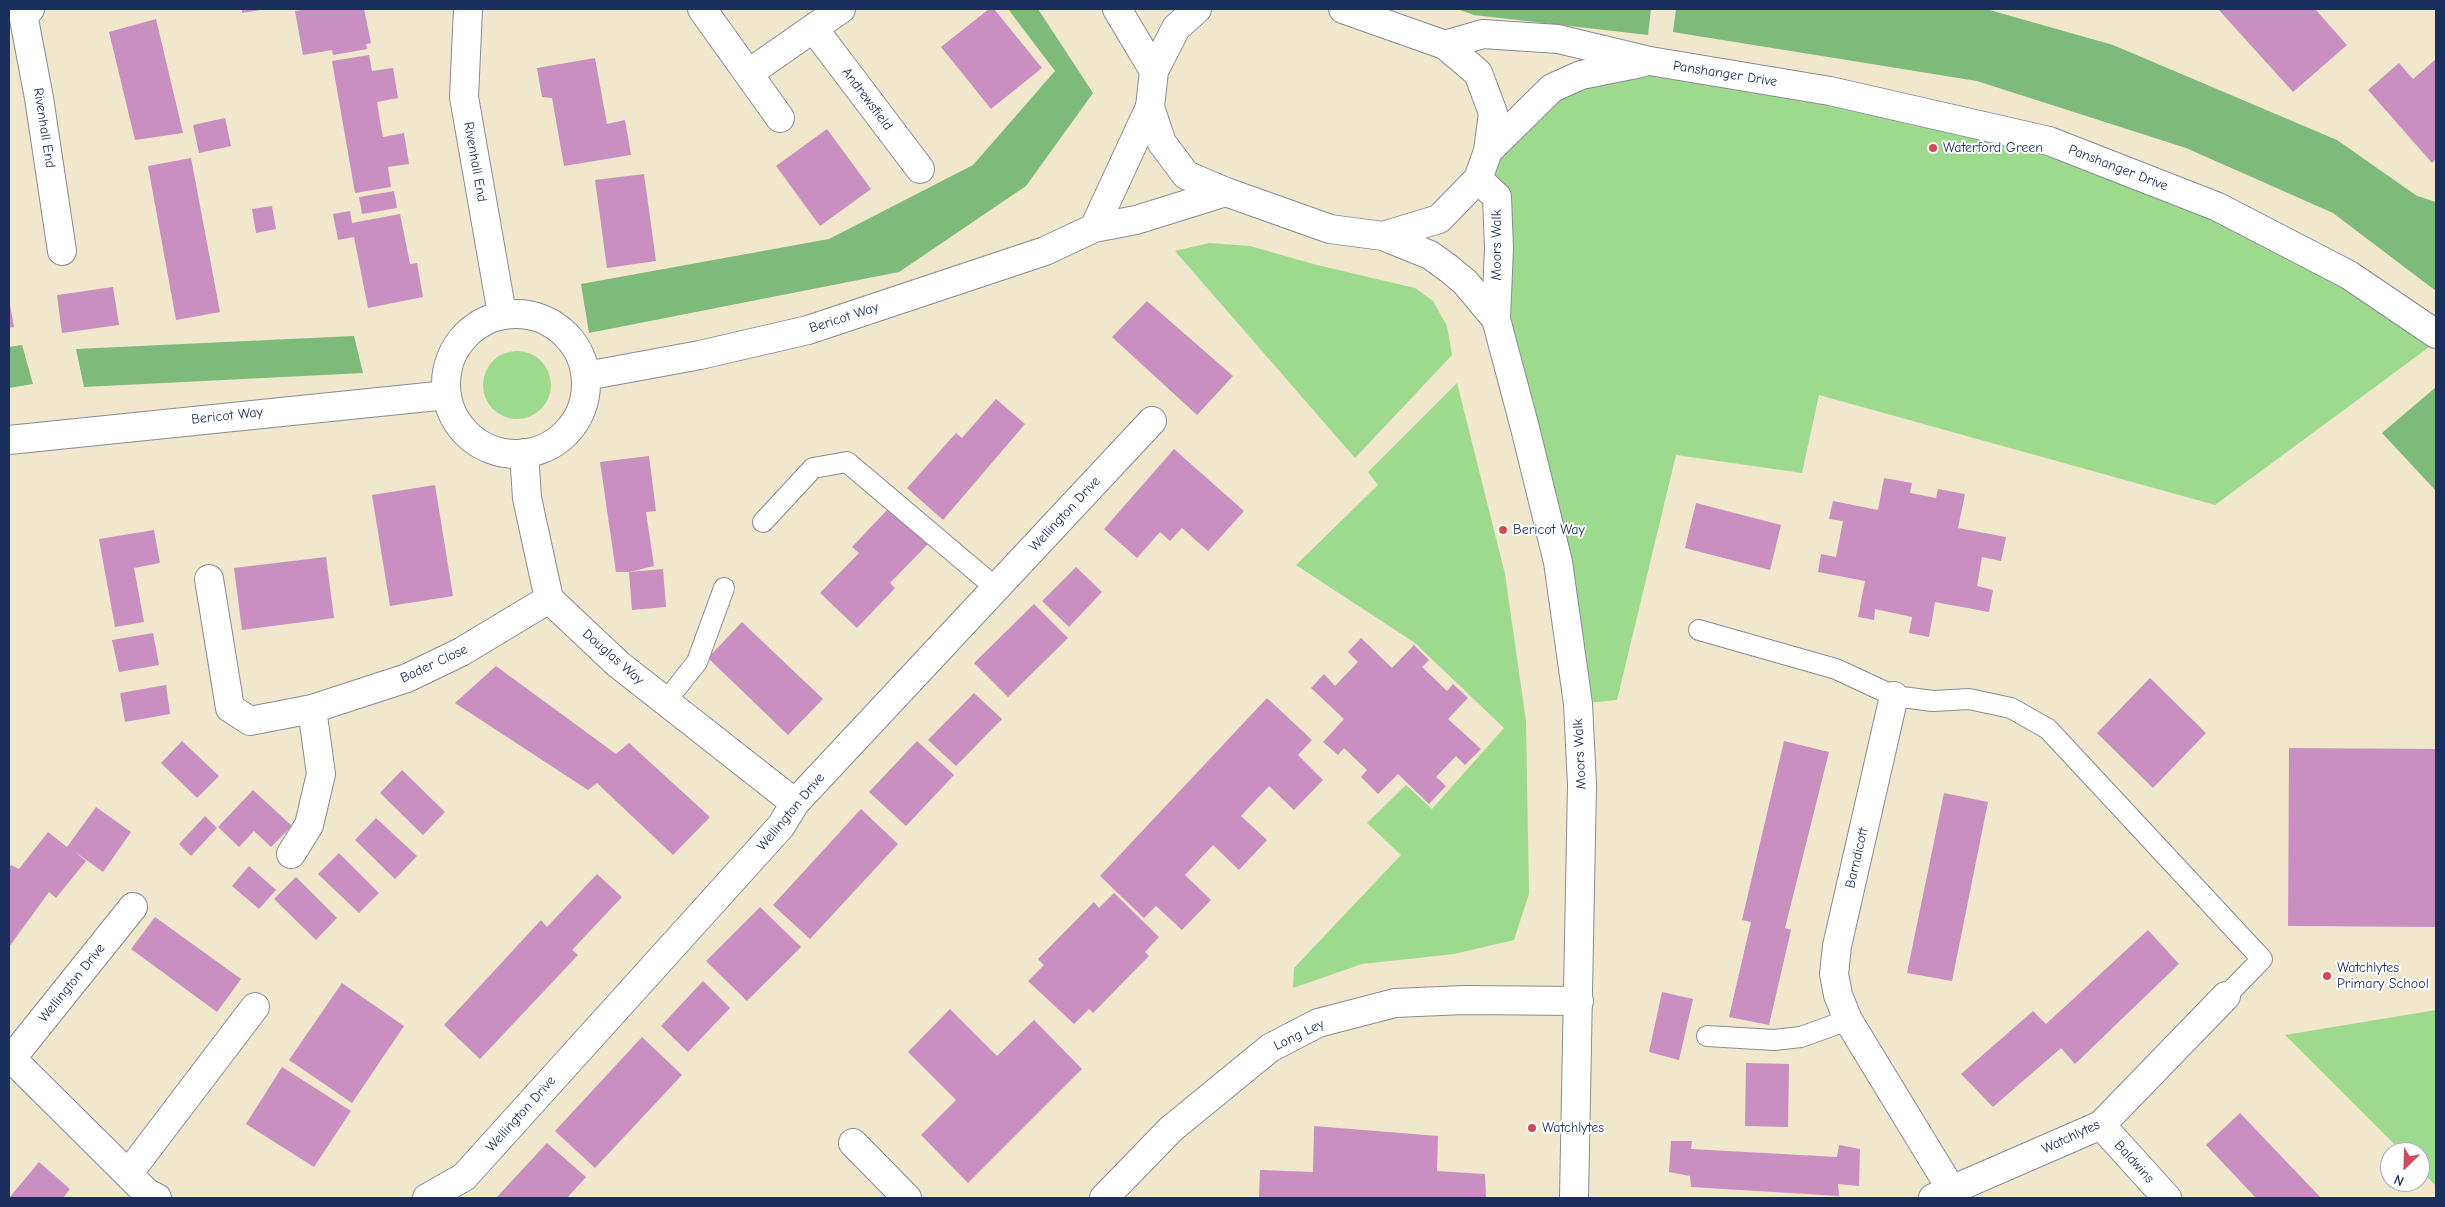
<!DOCTYPE html>
<style>
body{margin:0}
#map{position:relative;width:2445px;height:1207px;overflow:hidden;background:#f0e7cc;font-family:"Comic Neue",sans-serif}
canvas{display:block}
.frame{position:absolute;inset:0;border:10px solid #1b2f5e;pointer-events:none}
.north{position:absolute;left:2380px;top:1142px;width:50px;height:50px;box-sizing:border-box;background:#fff;border:1px solid #a4acbf;border-radius:50%;rotate:204deg;font-size:14px;font-weight:700;line-height:20px;text-align:center;color:#1b2f5e}
.north::after{content:'';display:block;margin:auto;width:18px;height:22px;background:#d1495b;clip-path:polygon(50% 0,100% 100%,50% 72%,0 100%)}
</style>
<div id="map">
<canvas width="2445" height="1207"></canvas>
<div class="frame"></div>
<div class="north">N</div>
</div>
<script>
const ctx = document.querySelector('canvas').getContext('2d');
ctx.lineJoin = 'round';
function fill(path, color) {
  ctx.fillStyle = color;
  ctx.fill(path, 'evenodd');
}
function poly(rows) {
  const path = new Path2D();
  for (const r of rows) {
    if (r.length === 3) {
      path.moveTo(r[0] + r[2], r[1]);
      path.arc(r[0], r[1], r[2], 0, 2 * Math.PI);
      continue;
    }
    path.moveTo(r[0], r[1]);
    for (let i = 2; i < r.length; i += 2) path.lineTo(r[i], r[i + 1]);
  }
  return path;
}
function trace(path, color, width, dash) {
  ctx.strokeStyle = color;
  ctx.lineWidth = width;
  ctx.lineCap = dash ? 'butt' : 'round';
  ctx.setLineDash(dash || []);
  ctx.stroke(path);
}
function drawText(font, color, halo, rows, align = 'center') {
  ctx.font = font + ' "Comic Neue",sans-serif';
  ctx.lineWidth = 4;
  ctx.setLineDash([]);
  ctx.textBaseline = 'middle';
  ctx.strokeStyle = halo;
  ctx.fillStyle = color;
  for (const [text, x, y, turn = 0] of rows) {
    ctx.save();
    ctx.translate(x, y);
    ctx.rotate((+turn || 0) * Math.PI / 180);
    ctx.textAlign = isNaN(turn) ? turn : align;
    if (halo) ctx.strokeText(text, 0, 0);
    ctx.fillText(text, 0, 0);
    ctx.restore();
  }
}
fill(poly([
 [1650,61,2049,141,2218,207,2436,342,2215,505,1819,395,1802,473,1676,455,1617,700,1578,704,1496,319,1488,151,1530,109],
 [1209,243,1250,246,1317,265,1415,288,1433,301,1447,326,1452,355,1355,458,1175,251],
 [517,385,34],
 [1457,383,1505,574,1526,721,1529,894,1514,940,1454,954,1362,964,1293,988,1294,968,1401,855,1367,823,1406,785,1432,809,1504,728,1415,643,1296,565,1378,485,1368,472],
 [2436,1010,2436,1186,2420,1170,2420,1152,2402,1152,2285,1035]
]), '#9eda8e');
fill(poly([
 [1008,9,1038,9,1093,93,1026,186,899,272,589,333,581,284,829,239,973,165,1055,71],
 [1457,9,1651,9,1648,35,1474,15],
 [1676,9,1986,9,2113,45,2337,140,2417,196,2436,202,2436,291,2333,213,2186,148,1977,81,1673,32],
 [354,336,363,373,84,387,76,349],
 [22,345,33,384,9,388,9,347],
 [2436,387,2436,491,2382,433]
]), '#7eba79');
fill(poly([
 [242,9,260,9,260,10,242,13],
 [309,9,364,9,371,43,366,44,367,49,333,55,332,50,303,55,295,11],
 [989,9,994,9,1042,68,991,109,941,47],
 [2218,9,2315,9,2347,45,2293,92],
 [156,19,183,133,135,140,109,32],
 [369,55,372,71,393,68,398,98,377,102,380,121,383,137,404,133,409,164,388,167,391,187,355,193,332,61],
 [595,58,607,124,625,120,631,155,564,166,552,98,542,97,537,68],
 [2436,59,2436,159,2432,163,2368,90,2399,63,2413,79],
 [225,118,231,146,199,153,193,125],
 [827,129,871,189,820,226,776,166],
 [191,158,220,312,176,320,148,166],
 [644,174,656,261,607,268,595,180],
 [394,191,397,208,362,214,359,197],
 [272,206,276,229,256,233,252,209],
 [350,211,352,223,400,214,410,264,417,263,423,297,368,308,354,237,338,240,333,214],
 [113,287,119,325,62,333,57,295],
 [9,299,14,327,9,328],
 [1147,301,1233,376,1197,415,1112,337],
 [996,399,1025,424,943,520,907,488,956,433,962,438],
 [1174,449,1244,511,1208,551,1182,528,1170,541,1160,532,1137,558,1104,529],
 [649,456,656,511,646,512,654,566,629,572,616,572,600,462],
 [1884,478,1912,483,1910,493,1936,498,1938,489,1965,494,1958,528,2006,537,2001,561,1982,557,1977,586,1993,590,1989,612,1935,602,1929,637,1909,633,1912,617,1875,609,1874,620,1858,617,1865,581,1818,572,1821,554,1836,557,1843,521,1829,519,1833,501,1878,510],
 [435,485,453,596,390,606,372,495],
 [1696,503,1781,525,1770,570,1685,548],
 [889,508,928,544,890,583,895,588,857,628,820,593,859,553,852,547],
 [154,530,160,563,134,568,144,622,115,627,99,539],
 [326,557,334,618,242,630,234,568],
 [1076,567,1102,592,1069,627,1042,601],
 [663,569,666,607,632,610,629,572],
 [1034,604,1068,638,1008,697,974,663],
 [742,622,823,699,788,735,708,658],
 [153,633,159,665,119,672,112,640],
 [1361,638,1392,668,1414,645,1429,660,1422,667,1447,691,1453,684,1468,698,1448,719,1481,749,1465,765,1456,756,1436,777,1446,786,1429,804,1398,774,1378,794,1361,777,1367,770,1344,748,1338,755,1323,742,1344,719,1311,688,1324,674,1335,686,1358,662,1348,652],
 [496,666,616,754,629,743,710,817,673,855,597,783,588,790,455,703],
 [2150,678,2206,733,2153,788,2097,733],
 [166,685,170,714,125,722,120,693],
 [974,693,1002,719,956,766,928,740],
 [1267,698,1312,740,1298,755,1323,780,1294,810,1269,786,1241,816,1267,840,1239,870,1213,845,1185,875,1211,900,1182,930,1156,906,1144,918,1100,876],
 [182,741,219,776,197,798,161,763],
 [917,741,954,775,906,826,869,792],
 [1784,741,1829,752,1785,928,1791,930,1769,1025,1729,1017,1751,922,1742,920],
 [2289,748,2436,749,2436,927,2288,926],
 [402,770,445,812,423,835,380,793],
 [253,790,292,826,271,847,254,831,239,847,218,827],
 [1944,793,1988,802,1952,981,1907,973],
 [96,807,131,832,103,872,74,851,86,861,56,898,49,892,9,947,9,868,11,865,19,869,48,832,67,847],
 [861,809,898,844,810,939,773,905],
 [205,816,217,828,191,856,179,844],
 [376,818,417,856,395,879,355,840],
 [339,853,379,893,359,913,318,874],
 [249,866,276,890,259,909,232,886],
 [597,874,622,897,572,950,578,955,480,1059,444,1025,541,920,547,927],
 [296,877,337,918,316,940,274,899],
 [1114,893,1159,937,1145,952,1149,956,1093,1013,1089,1009,1074,1024,1028,981,1044,965,1038,959,1094,902,1099,908],
 [760,907,801,947,747,1001,706,961],
 [155,917,241,979,217,1012,131,949],
 [2148,930,2179,964,2075,1064,2061,1048,1993,1107,1961,1074,2033,1011,2046,1024],
 [703,981,730,1008,688,1052,661,1026],
 [342,983,404,1026,352,1103,289,1060],
 [1662,992,1693,999,1679,1060,1649,1052],
 [950,1009,997,1056,1034,1020,1082,1069,968,1183,921,1135,956,1100,908,1052],
 [642,1037,682,1075,595,1168,555,1131],
 [1746,1063,1789,1064,1788,1127,1745,1126],
 [282,1067,351,1111,314,1167,246,1124],
 [2240,1113,2321,1198,2256,1198,2206,1145],
 [1314,1126,1438,1136,1437,1171,1485,1174,1486,1198,1259,1198,1260,1170,1313,1172],
 [1671,1141,1692,1141,1691,1149,1837,1157,1839,1145,1860,1149,1859,1186,1838,1184,1839,1196,1691,1187,1690,1176,1669,1172],
 [547,1143,586,1177,567,1198,496,1198],
 [39,1162,70,1189,63,1198,9,1198]
]), '#c98fc1');
const lane = poly([
 [763,522,813,468,847,462,996,588],
 [1699,630,1836,669,1894,696,1933,701,1969,699,2011,708,2048,729,2262,959,2226,996],
 [666,701,697,662,724,588],
 [1707,1036,1774,1040,1801,1037,1848,1020]
]);
const street = poly([
 [30,9,23,14,39,98,62,251],
 [468,9,464,97,502,314],
 [702,9,780,118],
 [814,29,920,169],
 [749,73,841,9],
 [1094,228,1150,107],
 [516,384,70],
 [586,376,700,355,808,330,1045,251,1094,228,1136,220,1226,192],
 [9,440,447,395],
 [524,453,527,498,549,599,618,664,795,803],
 [209,579,230,708,250,721,312,709,407,678,461,652,549,599],
 [1894,696,1837,946,1834,974,1838,995,1848,1020,1951,1189],
 [291,854,309,825,321,774,312,709],
 [9,1056,147,1193,157,1198],
 [12,1058,133,907],
 [2101,1125,2167,1198],
 [853,1143,907,1198],
 [128,1174,255,1007],
 [427,1198,464,1177,781,826,795,803,1152,421],
 [1104,1198,1171,1129,1270,1048,1318,1023,1395,1003,1464,1000,1579,1001],
 [1933,1198,2101,1125,2226,996]
]);
const secondary = poly([
 [1117,9,1154,71],
 [1197,9,1176,28,1154,71,1150,107,1162,143,1186,175,1226,192,1330,229,1383,236,1439,219,1478,179,1488,151,1493,113,1478,73,1445,45,1343,9],
 [1445,45,1483,34,1558,39,1650,61,1830,91,2049,141,2218,207,2349,275,2436,334],
 [1488,151,1552,88,1581,75,1641,63],
 [1478,179,1497,197,1499,248,1496,319,1525,428,1558,562,1578,704,1582,785,1574,1198],
 [1383,236,1430,255,1448,268,1465,282,1496,319]
]);
trace(lane, '#868b95', 22);
trace(street, '#868b95', 30);
trace(secondary, '#868b95', 30);
trace(lane, '#fff', 20);
trace(street, '#fff', 28);
trace(secondary, '#fff', 28);
for (const [x, y, r, color] of [
 [1933,148,5,"#d1495b"],
 [1503,530,5,"#d1495b"],
 [2327,976,5,"#d1495b"],
 [1532,1128,5,"#d1495b"]
]) {
  const dot = new Path2D();
  dot.arc(x, y, r, 0, 2 * Math.PI);
  ctx.fillStyle = color;
  ctx.fill(dot);
  trace(dot, '#fff', 2);
}
drawText('14px', '#1b2f5e', '#fff', [
 ["Panshanger Drive",1725,74,9],
 ["Andrewsfield",867,99,53],
 ["Rivenhall End",44,128,81],
 ["Rivenhall End",475,162,80],
 ["Panshanger Drive",2118,168,21],
 ["Moors Walk",1497,245,-90],
 ["Bericot Way",844,318,-18],
 ["Bericot Way",227,416,-6],
 ["Wellington Drive",1065,514,-47],
 ["Douglas Way",613,657,41],
 ["Bader Close",434,664,-25],
 ["Moors Walk",1580,754,-93],
 ["Wellington Drive",791,812,-50],
 ["Barndicott",1857,858,-77],
 ["Wellington Drive",72,983,-51],
 ["Long Ley",1299,1035,-26],
 ["Wellington Drive",521,1114,-48],
 ["Watchlytes",2071,1137,-25],
 ["Baldwins",2134,1162,48]
]);
drawText('14px', '#1b2f5e', '#fff', [
 ["Waterford Green",1943,148],
 ["Bericot Way",1513,530],
 ["Watchlytes",2337,968],
 ["Primary School",2337,984],
 ["Watchlytes",1542,1128]
], 'left');
</script>
